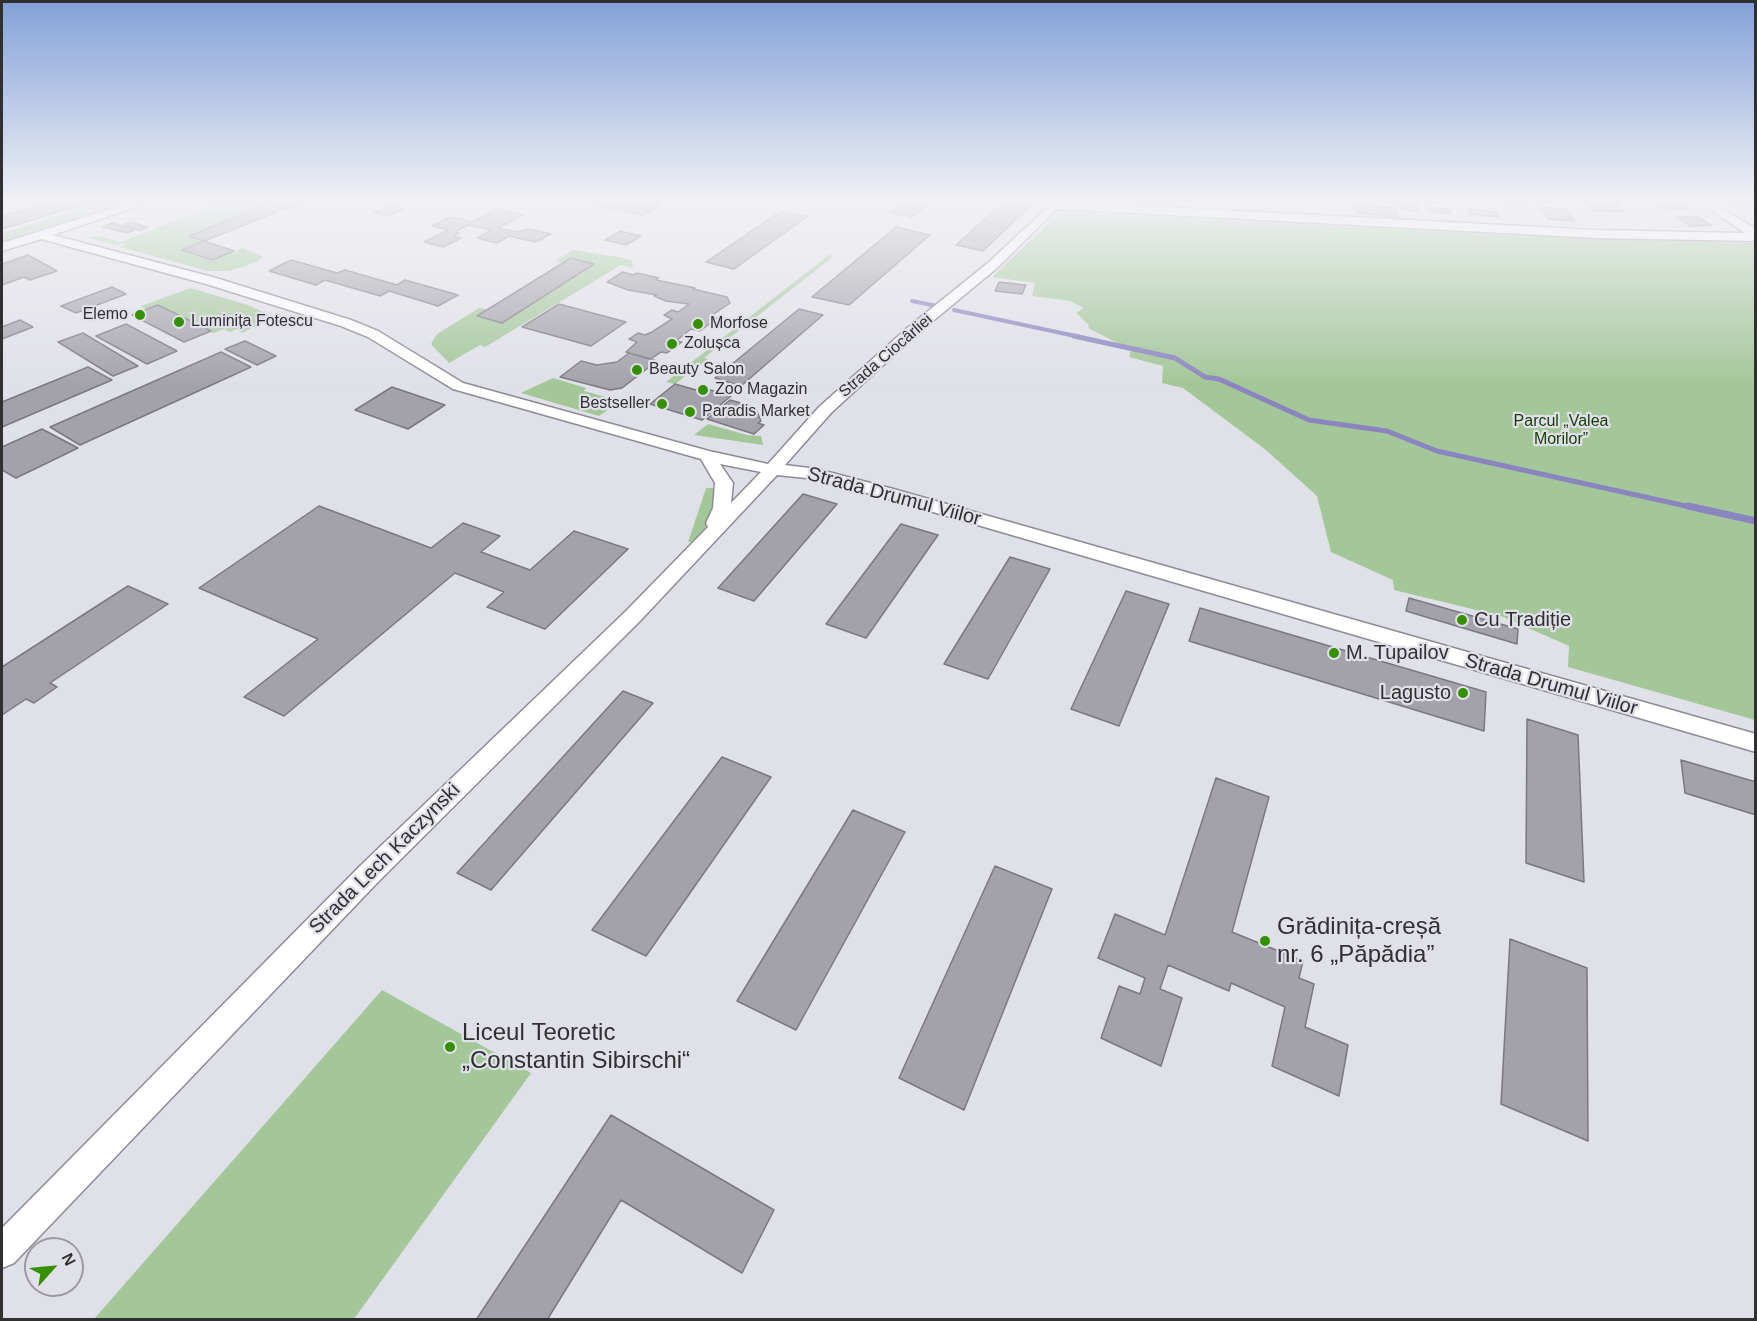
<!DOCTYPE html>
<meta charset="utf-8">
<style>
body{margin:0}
#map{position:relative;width:1757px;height:1321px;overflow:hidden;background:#e0e0e8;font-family:Helvetica,sans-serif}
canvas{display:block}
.frame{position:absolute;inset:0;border:3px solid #303033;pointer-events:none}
.north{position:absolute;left:24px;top:1237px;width:60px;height:60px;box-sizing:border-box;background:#e0e0e8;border:2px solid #9a9aa0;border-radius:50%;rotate:63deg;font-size:16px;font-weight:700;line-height:24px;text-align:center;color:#303033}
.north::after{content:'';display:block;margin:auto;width:21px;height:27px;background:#359000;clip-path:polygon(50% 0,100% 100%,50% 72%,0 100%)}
</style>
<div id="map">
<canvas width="1757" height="1321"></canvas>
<div class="frame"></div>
<div class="north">N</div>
</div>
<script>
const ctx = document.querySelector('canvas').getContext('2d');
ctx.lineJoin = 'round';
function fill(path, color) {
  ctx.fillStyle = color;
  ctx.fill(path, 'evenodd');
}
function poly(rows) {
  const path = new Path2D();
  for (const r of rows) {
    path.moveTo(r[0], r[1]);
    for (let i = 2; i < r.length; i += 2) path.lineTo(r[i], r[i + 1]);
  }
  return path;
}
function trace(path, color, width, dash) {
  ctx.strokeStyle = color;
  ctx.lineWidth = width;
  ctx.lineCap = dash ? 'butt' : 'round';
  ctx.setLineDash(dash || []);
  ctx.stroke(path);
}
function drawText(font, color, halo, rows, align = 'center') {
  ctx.font = font + ' Helvetica,sans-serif';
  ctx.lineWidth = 4.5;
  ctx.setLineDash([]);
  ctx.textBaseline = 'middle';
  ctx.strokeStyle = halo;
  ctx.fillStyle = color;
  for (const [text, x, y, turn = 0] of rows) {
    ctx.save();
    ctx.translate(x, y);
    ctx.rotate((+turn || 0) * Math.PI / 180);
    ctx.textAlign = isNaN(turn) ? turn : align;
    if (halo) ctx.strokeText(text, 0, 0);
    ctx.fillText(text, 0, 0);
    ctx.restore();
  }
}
fill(poly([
 [107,201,137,201,2,244,2,233],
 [223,201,279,201,190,236,204,241,183,251,211,260,243,248,263,257,257,262,229,271,208,271,120,247,126,243,116,245,85,237,99,236,121,242],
 [1065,212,1571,238,1755,243,1755,720,1568,667,1569,646,1501,616,1394,590,1393,580,1331,552,1317,496,1266,450,1183,388,1162,383,1163,366,1129,357,1131,350,1088,328,1089,325,1076,313,1084,308,1070,301,1032,296,1035,283,992,277,1058,214],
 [573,250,624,258,632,261,633,268,621,265,485,347,480,345,449,363,431,344,437,334,479,308,488,310,478,317,502,323,594,264,572,258,564,263,556,261],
 [829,255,834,256,704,358,708,359,675,384,666,382],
 [190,288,248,305,270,315,267,320,242,333,237,329,230,332,224,329,214,333,159,305,147,310,141,306],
 [553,378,586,388,584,391,620,401,599,416,521,393],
 [708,424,747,435,761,436,763,445,694,435],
 [706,488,717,488,719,495,704,530,692,542,688,542],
 [382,990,531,1073,354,1319,94,1319]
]), '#a3c799');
trace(poly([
 [912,301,942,307],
 [954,310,1080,337]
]), '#8b85bf', 4);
trace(poly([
 [1074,336,1175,358,1205,377,1219,379,1309,420,1387,431,1437,451,1695,508]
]), '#8b85bf', 5);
trace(poly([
 [1688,506,1756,521]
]), '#8b85bf', 7);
const building = poly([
 [52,201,95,201,2,229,2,216,52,201],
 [279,201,312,201,281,210,269,204,279,201],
 [579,201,641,201,661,205,643,215,579,201],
 [905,201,932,201,912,217,889,212,905,201],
 [1005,201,1036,201,983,251,956,245,1005,201],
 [1503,201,1522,201,1526,206,1506,205,1503,201],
 [1583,201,1612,201,1625,212,1595,211,1583,201],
 [1678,201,1690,209,1664,210,1652,202,1678,201],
 [1723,201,1748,201,1755,205,1732,206,1723,201],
 [1398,202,1416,204,1418,211,1400,209,1398,202],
 [1355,204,1395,208,1398,217,1357,213,1355,204],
 [390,205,405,208,389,216,374,213,390,205],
 [262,207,277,212,204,241,189,236,262,207],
 [1427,207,1449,209,1451,214,1429,212,1427,207],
 [1539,207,1566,209,1575,221,1548,219,1539,207],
 [497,209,523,215,498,228,517,232,530,229,551,234,536,242,509,236,497,243,477,238,492,230,468,225,454,232,459,233,453,236,461,238,443,247,424,242,448,230,432,226,450,217,472,222,497,209],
 [1468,209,1497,212,1499,217,1470,214,1468,209],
 [781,211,808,216,734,269,706,262,781,211],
 [1677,217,1698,217,1711,225,1690,226,1677,217],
 [130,222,148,227,140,230,122,226,130,222],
 [112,223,122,226,136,229,127,233,103,227,112,223],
 [896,227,930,235,849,305,812,297,896,227],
 [620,231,641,236,626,245,605,240,620,231],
 [204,241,234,251,212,260,182,250,204,241],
 [28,255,57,271,30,280,24,277,2,285,2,264,28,255],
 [571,258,594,264,502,323,477,316,571,258],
 [291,260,337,273,345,270,397,285,405,280,458,295,438,306,389,291,380,296,325,280,316,285,269,271,291,260],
 [623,272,633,275,637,273,659,278,656,280,695,288,693,289,727,297,730,303,711,316,717,318,700,331,691,329,676,341,682,342,667,353,661,352,651,359,629,353,626,352,637,342,629,339,638,333,645,335,652,332,672,319,664,315,672,310,678,312,689,304,666,301,654,296,657,295,628,290,607,282,623,272],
 [999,282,1026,285,1022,294,995,291,999,282],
 [112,287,126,294,76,313,61,306,112,287],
 [559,304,626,322,591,346,522,327,559,304],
 [158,305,211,331,184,342,132,315,158,305],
 [799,309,823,315,741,386,715,378,799,309],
 [20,320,33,327,2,339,2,327,20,320],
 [126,324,177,351,147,364,96,336,126,324],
 [83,333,138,366,113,376,58,342,83,333],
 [245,341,276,356,257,365,225,349,245,341],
 [221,352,251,367,80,445,50,427,221,352],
 [629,353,657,361,622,388,610,390,560,377,581,361,597,365,617,362,629,353],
 [88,367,112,380,2,427,2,402,88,367],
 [675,384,696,390,700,387,731,396,702,420,650,404,675,384],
 [392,387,445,405,408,429,355,410,392,387],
 [730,400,755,407,761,421,758,423,764,425,754,434,707,419,730,400],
 [42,429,78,448,16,478,2,470,2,447,42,429],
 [803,494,837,504,754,601,718,588,803,494],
 [319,506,431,548,463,523,500,536,481,552,530,570,574,531,628,549,545,629,487,607,504,592,455,573,284,716,244,697,318,639,199,588,319,506],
 [901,524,938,535,866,638,826,624,901,524],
 [1010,557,1050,569,988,679,944,664,1010,557],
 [128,586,168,604,50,683,57,687,34,703,26,699,2,715,2,667,128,586],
 [1126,591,1169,604,1119,726,1071,709,1126,591],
 [1409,598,1518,629,1517,644,1406,611,1409,598],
 [1200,608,1486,692,1484,731,1189,641,1200,608],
 [623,691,653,703,491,890,457,873,623,691],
 [1527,719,1578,735,1584,882,1526,863,1527,719],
 [722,757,771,777,646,956,592,930,722,757],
 [1681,760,1756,782,1756,815,1685,793,1681,760],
 [1216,778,1269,797,1232,932,1303,961,1299,978,1314,984,1305,1027,1348,1045,1339,1096,1272,1066,1285,1007,1231,983,1229,991,1168,965,1160,989,1182,998,1161,1066,1101,1038,1119,986,1140,994,1145,978,1098,958,1115,914,1165,935,1216,778],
 [853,810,905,832,796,1030,737,1001,853,810],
 [995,866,1052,889,964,1110,899,1078,995,866],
 [1510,939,1587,968,1588,1141,1501,1104,1510,939],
 [611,1115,774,1210,742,1273,621,1200,547,1320,476,1320,611,1115]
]);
fill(building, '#a3a2aa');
trace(building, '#797980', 1.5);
const street = poly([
 [136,201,153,201,53,235,216,278,351,320,378,331,463,383,709,451,768,464,819,407,906,329,989,262,1054,201,1596,230,1745,233,1697,201,1710,201,1756,229,1756,241,1596,238,1057,209,997,268,916,335,831,413,785,465,817,469,897,490,1756,734,1756,752,885,498,816,479,777,475,640,621,378,882,14,1263,2,1268,2,1228,360,866,626,611,708,527,706,523,713,508,715,483,701,459,453,389,368,337,341,326,206,284,41,239,2,251,2,243,136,201],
 [720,464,761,472,731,503,733,483,720,464]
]);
trace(street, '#8b8b93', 3);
fill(street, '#fff');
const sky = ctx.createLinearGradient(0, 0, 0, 386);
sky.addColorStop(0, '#83a1d8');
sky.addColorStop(0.52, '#f1f1f5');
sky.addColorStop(1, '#f1f1f500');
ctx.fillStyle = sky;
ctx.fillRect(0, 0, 1757, 386);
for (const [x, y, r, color] of [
 [140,315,6,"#359000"],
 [179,322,6,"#359000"],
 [698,324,6,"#359000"],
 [672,344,6,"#359000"],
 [637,370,6,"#359000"],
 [703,390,6,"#359000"],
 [662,404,6,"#359000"],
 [690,412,6,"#359000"],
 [1462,620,6,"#359000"],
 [1334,653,6,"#359000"],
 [1463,693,6,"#359000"],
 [1265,941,6,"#359000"],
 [450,1047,6,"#359000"]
]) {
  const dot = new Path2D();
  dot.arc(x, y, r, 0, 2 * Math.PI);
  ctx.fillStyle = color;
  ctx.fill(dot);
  trace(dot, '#e0e0e8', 2);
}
drawText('16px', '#303033', '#e0e0e8', [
 ["Elemo",128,315,"right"],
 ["Luminița Fotescu",191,322],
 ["Morfose",710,324],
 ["Zolușca",684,344],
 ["Beauty Salon",649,370],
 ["Zoo Magazin",715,390],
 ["Bestseller",650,404,"right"],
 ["Paradis Market",702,412]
], 'left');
drawText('16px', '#303033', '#e0e0e8', [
 ["Strada Ciocârliei",886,356,-41]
]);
drawText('16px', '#143c04', '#e0e0e8', [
 ["Parcul „Valea",1561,422],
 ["Morilor”",1561,440]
]);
drawText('20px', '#303033', '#e0e0e8', [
 ["Strada Drumul Viilor",894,497,15],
 ["Strada Drumul Viilor",1551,685,16],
 ["Strada Lech Kaczynski",385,859,-45]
]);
drawText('20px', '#303033', '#e0e0e8', [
 ["Cu Tradiție",1474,620],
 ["M. Tupailov",1346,653],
 ["Lagusto",1451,693,"right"]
], 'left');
drawText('24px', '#303033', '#e0e0e8', [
 ["Grădinița-creșă",1277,927],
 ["nr. 6 „Păpădia”",1277,955],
 ["Liceul Teoretic",462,1033],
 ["„Constantin Sibirschi“",462,1061]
], 'left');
</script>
